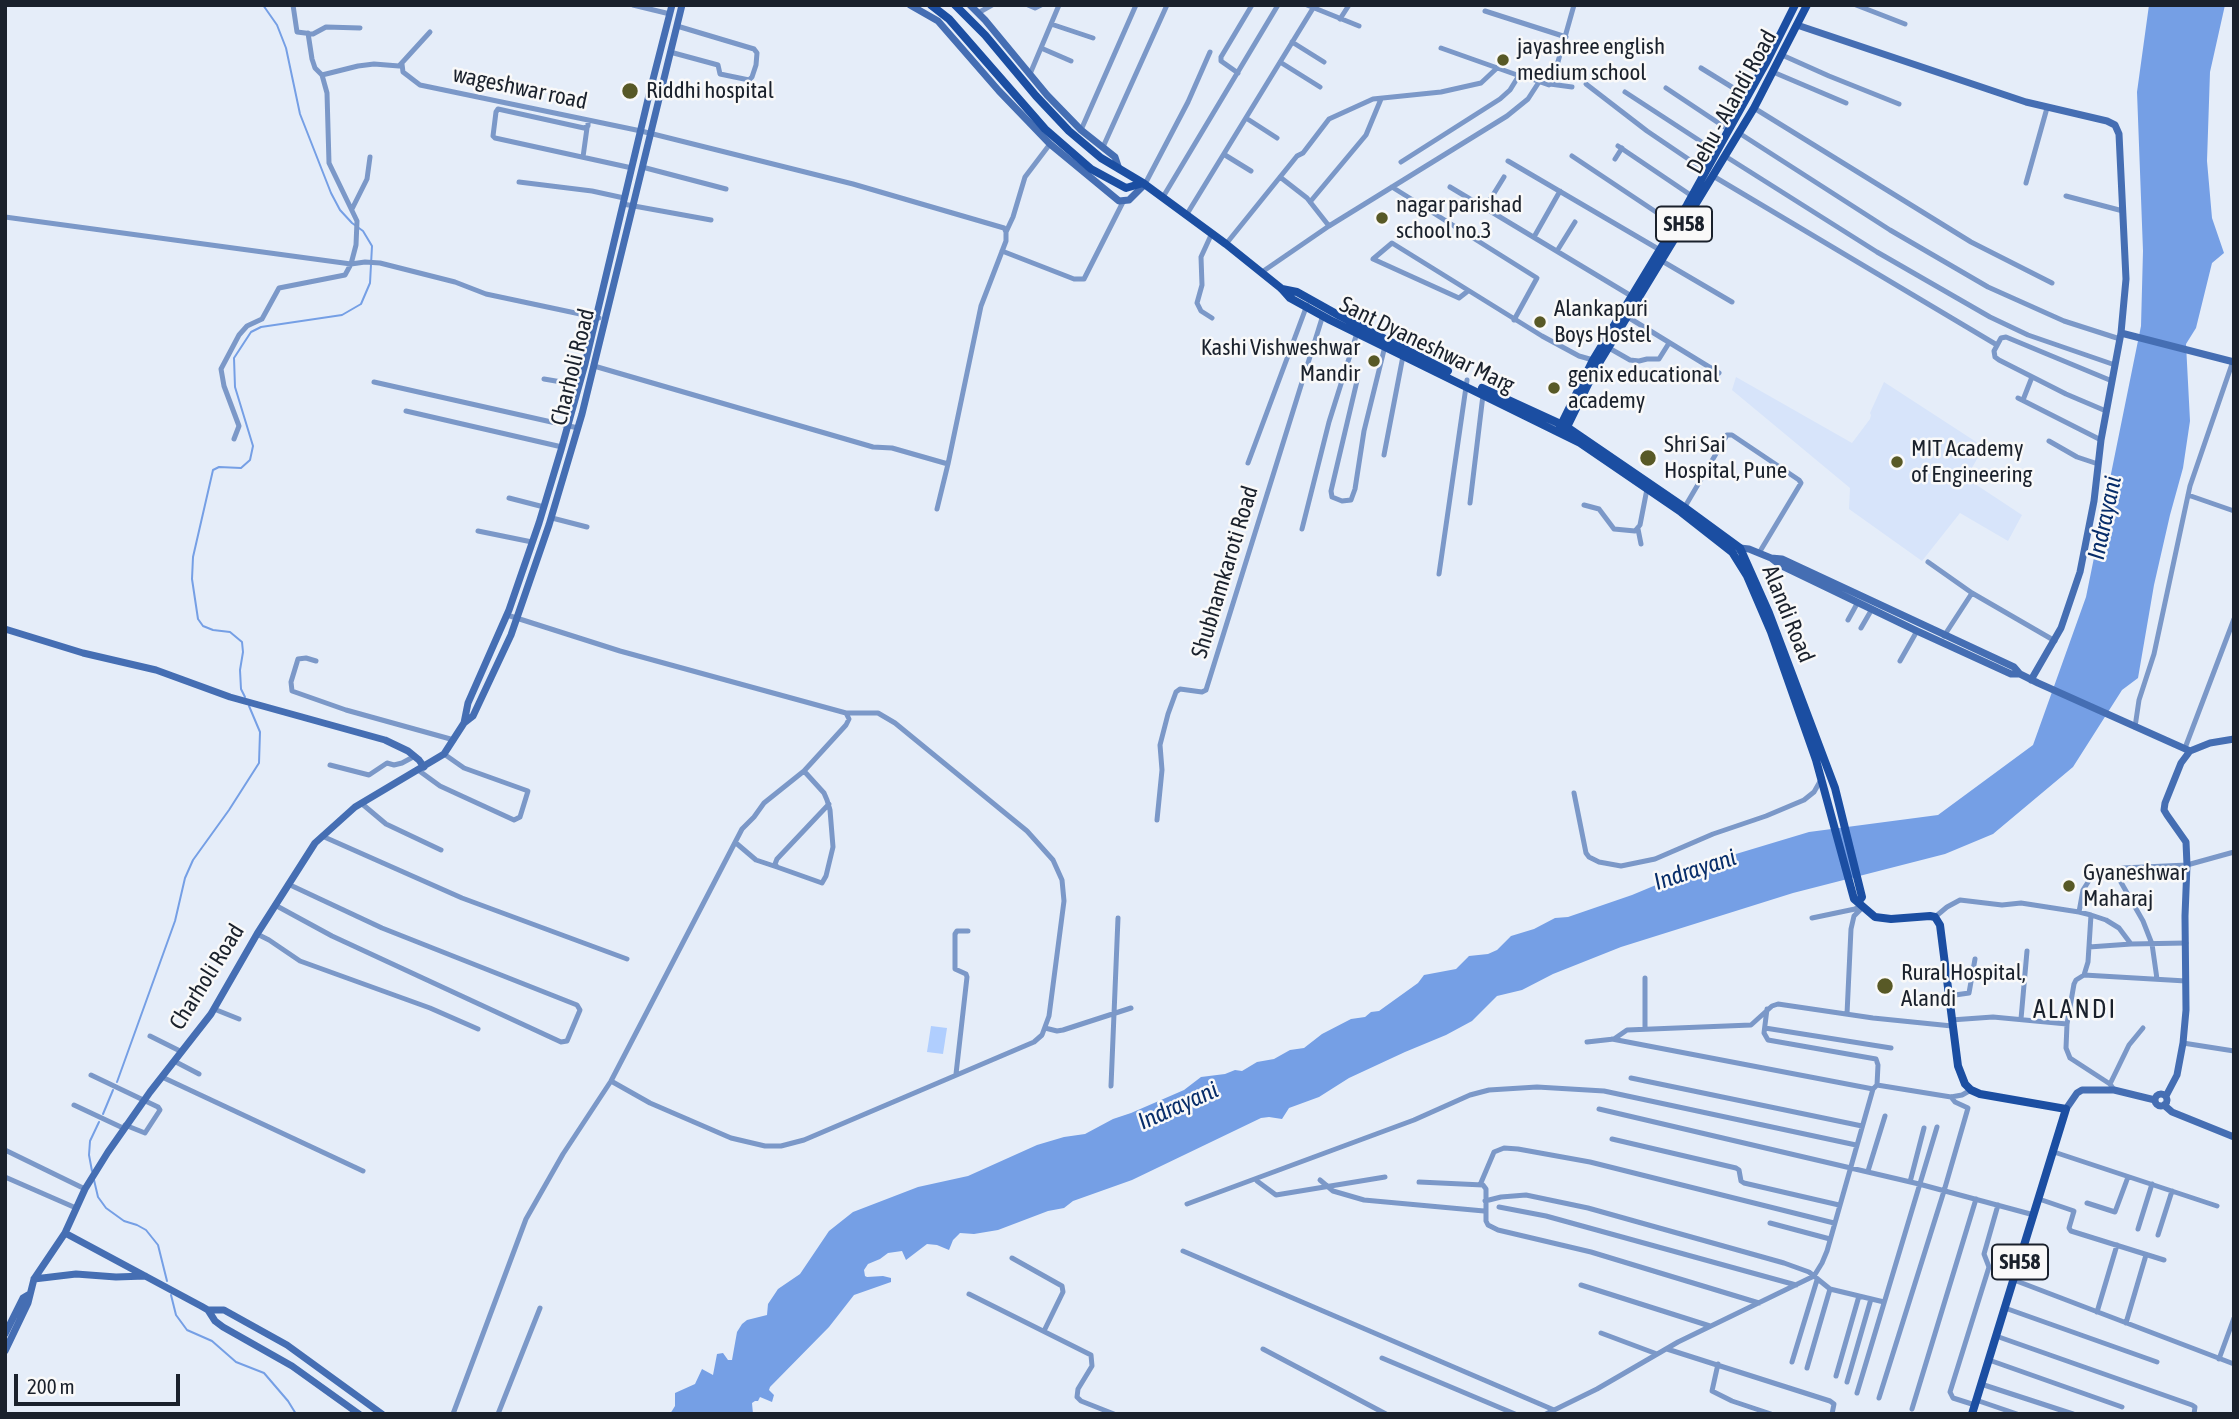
<!DOCTYPE html>
<style>
body{margin:0}
#map{position:relative;width:2239px;height:1419px;overflow:hidden;background:#e5edf9;font-family:"Asap Condensed",sans-serif}
canvas{display:block}
.frame{position:absolute;inset:0;border:7px solid #1a212c;pointer-events:none}
.scale{position:absolute;left:14px;top:1374px;width:166px;height:32px;box-sizing:border-box;border:4px solid #1a212c;border-top:0;padding-left:9px;font-size:21px;line-height:24px;white-space:nowrap;color:#1a212c;-webkit-text-stroke:5px #f9f9f9;paint-order:stroke}
</style>
<div id="map">
<canvas width="2239" height="1419"></canvas>
<div class="frame"></div>
<div class="scale">200 m</div>
</div>
<script>
const ctx = document.querySelector('canvas').getContext('2d');
ctx.lineJoin = 'round';
function fill(path, color) {
  ctx.fillStyle = color;
  ctx.fill(path, 'evenodd');
}
function poly(rows) {
  const path = new Path2D();
  for (const r of rows) {
    if (r.length === 3) {
      path.moveTo(r[0] + r[2], r[1]);
      path.arc(r[0], r[1], r[2], 0, 2 * Math.PI);
      continue;
    }
    path.moveTo(r[0], r[1]);
    for (let i = 2; i < r.length; i += 2) path.lineTo(r[i], r[i + 1]);
  }
  return path;
}
function trace(path, color, width, dash) {
  ctx.strokeStyle = color;
  ctx.lineWidth = width;
  ctx.lineCap = dash ? 'butt' : 'round';
  ctx.setLineDash(dash || []);
  ctx.stroke(path);
}
function drawText(font, color, halo, rows, align = 'center') {
  ctx.font = font + ' "Asap Condensed",sans-serif';
  ctx.lineWidth = 5;
  ctx.setLineDash([]);
  ctx.textBaseline = 'middle';
  ctx.strokeStyle = halo;
  ctx.fillStyle = color;
  for (const [text, x, y, turn = 0] of rows) {
    ctx.save();
    ctx.translate(x, y);
    ctx.rotate((+turn || 0) * Math.PI / 180);
    ctx.textAlign = isNaN(turn) ? turn : align;
    if (halo) ctx.strokeText(text, 0, 0);
    ctx.fillText(text, 0, 0);
    ctx.restore();
  }
}
fill(poly([
 [1736,377,1852,443,1870,419,1871,415,1870,413,1884,382,1984,447,1966,478,2022,515,2008,541,1960,513,1922,561,1849,509,1850,488,1732,390]
]), '#d7e4fa');
fill(poly([
 [931,1026,947,1028,943,1054,927,1052]
]), '#b0cefe');
fill(poly([
 [2149,5,2225,5,2210,72,2207,161,2212,218,2224,253,2212,263,2196,328,2186,344,2190,421,2183,468,2170,515,2154,585,2138,678,2122,690,2073,767,1993,834,1945,854,1793,893,1621,947,1553,974,1522,990,1497,996,1472,1021,1446,1035,1405,1052,1349,1078,1319,1097,1289,1108,1282,1119,1269,1117,1261,1118,1132,1180,1073,1201,1064,1208,1048,1211,998,1230,974,1234,960,1233,953,1240,949,1250,937,1245,927,1244,906,1260,902,1251,888,1253,880,1259,868,1264,864,1270,865,1276,867,1277,883,1276,891,1278,891,1282,854,1295,829,1327,770,1387,769,1390,774,1395,772,1402,760,1397,758,1401,755,1401,752,1403,753,1414,670,1414,675,1406,675,1393,695,1384,702,1369,713,1375,717,1354,723,1353,728,1360,732,1360,737,1332,742,1324,747,1320,767,1315,768,1304,778,1289,800,1274,829,1231,853,1212,918,1187,968,1176,1037,1145,1064,1137,1085,1134,1113,1119,1131,1113,1184,1090,1201,1077,1225,1074,1235,1070,1242,1071,1257,1062,1274,1059,1290,1050,1304,1048,1322,1034,1351,1019,1365,1017,1371,1012,1379,1011,1418,983,1424,975,1456,969,1469,956,1488,954,1497,950,1511,936,1534,929,1555,918,1568,917,1632,895,1716,860,1809,832,1938,815,2033,745,2086,597,2141,326,2143,251,2137,92]
]), '#759fe5');
trace(poly([
 [245,697,241,689,240,670,243,652,242,642,230,632,213,630,203,626,198,619,192,579,193,557,213,470,219,467,241,468,250,460,253,446,235,387,234,358,251,332,261,327,342,315,361,304,370,283,372,246,363,231,352,223,340,210,331,193,300,114,286,48,277,25,263,5],
 [117,1082,175,921,185,878,193,860,229,810,259,763,260,732,249,706],
 [103,1114,113,1090],
 [92,1171,89,1155,90,1141,99,1122],
 [94,1180,98,1197,106,1208,124,1221,137,1225,146,1230,158,1245,167,1281],
 [171,1295,176,1315,187,1330,212,1341,236,1362,264,1373,288,1401,296,1414]
]), '#759fe5', 2);
trace(poly([
 [293,5,297,32,313,34,326,27,360,28],
 [633,5,670,14],
 [1028,5,1035,8,1041,5],
 [1307,5,1359,26],
 [1856,5,1905,24],
 [1485,11,1566,37],
 [978,13,992,5],
 [1340,19,1349,5],
 [1051,24,1093,38],
 [1292,42,1324,62],
 [1041,48,1071,61],
 [1441,48,1520,76],
 [670,52,718,65,720,74,749,80,752,77,756,65,757,53,754,49,677,26],
 [1782,55,1829,76,1899,104],
 [1280,62,1320,87],
 [402,64,403,72,420,85,641,131,853,184,1004,228,1006,232,1006,241,981,306,948,464,937,509],
 [1701,68,1748,97],
 [1773,72,1846,103],
 [1238,73,1221,61,1221,57,1252,5],
 [1030,74,1059,5],
 [322,75,358,66,374,64,399,66,430,32],
 [1550,84,1572,87],
 [1586,84,1647,131,1706,171],
 [1666,88,1729,130],
 [1625,92,1717,152],
 [1754,108,1971,242,2052,283],
 [1246,118,1277,138],
 [588,120,588,126,584,128,498,109,496,112,493,136,495,138,632,168],
 [1081,130,1136,5],
 [1739,133,1890,230,1988,287,2064,321,2120,339],
 [1618,146,1692,196],
 [1103,147,1167,5],
 [1225,155,1251,171],
 [1572,156,1677,226],
 [1725,156,1877,252,1990,317,2028,335,2115,365],
 [583,157,587,128],
 [1615,159,1622,148],
 [1508,161,1660,250],
 [1401,162,1500,99,1510,90,1518,77,1526,77,1549,85,1552,83,1574,5],
 [642,167,726,189],
 [1713,176,1997,345],
 [1280,177,1307,198,1329,226],
 [1504,177,1485,208,1633,297],
 [519,182,592,191,624,198],
 [2026,183,2047,108],
 [1145,184,1188,102,1210,52],
 [1392,187,1537,278,1514,320],
 [1450,187,1485,208],
 [2066,196,2123,211],
 [1163,197,1278,5],
 [1310,202,1366,135,1381,99],
 [623,204,711,220],
 [352,209,367,179,370,157],
 [1187,214,1315,5],
 [5,217,351,264,365,262,380,263,455,282,486,294,599,318],
 [1006,232,1013,217,1025,177,1050,144],
 [1212,233,1201,257,1202,285,1197,303,1201,311,1212,318],
 [1534,237,1560,191],
 [1226,244,1297,156,1303,153,1329,119,1373,99,1441,92,1481,83,1497,68],
 [1002,251,1074,279,1084,279,1123,202],
 [1557,251,1575,222],
 [1662,261,1732,302],
 [1262,272,1329,226,1507,116,1528,99,1539,82],
 [1468,291,1459,298,1373,259,1392,243,1542,336,1579,356,1593,360],
 [1626,316,1719,373],
 [1609,348,1630,360,1639,361,1647,359,1659,359,1669,343],
 [594,366,873,447,892,448,948,464],
 [544,379,579,385],
 [1357,381,1331,491,1332,497,1342,501,1351,500,1355,489,1364,431,1385,346],
 [374,382,578,428],
 [2018,398,2101,440],
 [2023,400,2032,377],
 [406,411,562,447],
 [2106,411,2066,394,1999,360,1995,357,1994,351,2001,338,2006,337,2112,381],
 [234,439,239,426,224,386,221,369,239,335,247,326,262,319,279,288,345,275,351,264,356,245,357,221,329,163,327,93,322,75,315,68,312,59,308,33],
 [2049,441,2077,457,2098,464],
 [1384,455,1403,356],
 [1248,463,1307,305],
 [2188,495,2234,511],
 [509,498,544,507],
 [1470,503,1483,395],
 [1584,505,1599,509,1614,529,1635,531,1640,525,1647,489],
 [1683,510,1727,435,1732,435,1799,480,1801,483,1759,553],
 [552,518,587,527],
 [1302,529,1329,422,1357,333],
 [1638,529,1641,544],
 [478,531,532,542],
 [1928,562,1972,593,1944,636],
 [1439,574,1467,380],
 [1972,593,2055,641],
 [507,615,620,651,846,713,849,719,846,725,804,771,824,793,827,800,830,810,833,847,826,876,822,883,777,867,775,864,777,859,829,804],
 [1848,620,1858,602],
 [1861,628,1872,609],
 [316,661,306,658,298,659,291,682,292,691,346,710,454,740],
 [1900,661,1917,631],
 [2135,727,2139,700,2154,654,2190,486,2233,361],
 [2185,748,2234,619],
 [330,765,369,775,387,763,394,765,402,763,415,756],
 [418,770,440,786,514,820,520,817,528,791,464,768,444,754],
 [804,771,764,803,754,817,742,829,611,1081,650,1103,731,1138,765,1146,781,1146,804,1140,1034,1042,1042,1035,1049,1016,1064,901,1062,880,1053,860,1027,831,895,723,878,713,846,713],
 [1574,793,1586,853,1589,857,1599,862,1621,866,1655,859,1713,834,1766,816,1804,800,1814,792,1822,778],
 [361,803,386,824,441,850],
 [1157,820,1162,770,1160,745,1168,714,1176,692,1180,689,1202,692,1206,690,1323,315],
 [322,836,462,898,627,959],
 [736,843,756,860,777,867],
 [2114,870,2143,921,2152,944,2157,979],
 [275,905,332,936,561,1042,567,1041,580,1010,577,1005,382,928,288,884],
 [2091,915,2106,920,2119,928,2131,944,2186,943],
 [1935,917,1947,907,1960,900,2002,905,2021,903,2079,912,2083,890,2090,879,2122,868,2187,865,2234,852],
 [1812,918,1855,909,1862,905],
 [257,934,269,940,300,961,430,1008,478,1029],
 [2089,947,2131,944],
 [2084,975,2186,981],
 [1645,978,1645,1029],
 [1948,996,1969,993,1975,959],
 [214,1009,239,1019],
 [1767,1009,1764,1033,1768,1040,1876,1059,1878,1065,1877,1085],
 [1847,1014,1851,929,1854,916,1863,907],
 [2021,1019,2027,951],
 [1951,1020,1993,1017,2067,1024,2074,984,2076,980,2084,975,2088,962,2091,915,2079,912],
 [2067,1024,2066,1048,2070,1058,2110,1084,2114,1090],
 [1045,1028,1057,1031,1063,1030,1131,1008],
 [1765,1028,1891,1048],
 [150,1036,182,1052],
 [1612,1039,1873,1089],
 [1587,1042,1614,1039,1627,1030,1751,1025,1772,1006,1778,1004,1873,1018,1952,1026],
 [2183,1043,2234,1051],
 [174,1061,199,1074],
 [956,1074,967,977,966,974,955,969,955,934,957,931,968,931],
 [91,1075,158,1107,160,1110,145,1133,125,1125],
 [162,1077,363,1171],
 [1631,1078,1862,1126],
 [2110,1084,2129,1045,2143,1028],
 [1111,1086,1118,918],
 [74,1105,123,1128],
 [1599,1109,1919,1184,2034,1215],
 [1612,1139,1736,1168,1739,1170,1741,1181,1744,1183,1839,1205],
 [5,1150,85,1189],
 [2054,1152,2217,1206],
 [1868,1171,1885,1116],
 [5,1177,76,1208],
 [1256,1179,1257,1181,1276,1195,1385,1177],
 [1320,1180,1333,1191,1364,1200,1484,1211],
 [1419,1182,1483,1185,1486,1189,1486,1221,1488,1225,1498,1230,1591,1252,1759,1303],
 [1910,1182,1924,1128],
 [1480,1185,1494,1152,1504,1148,1518,1149,1590,1162,1834,1223],
 [2039,1199,2074,1211,2069,1228,2071,1231,2164,1260],
 [1485,1201,1501,1197,1526,1195,1588,1208,1784,1263,1809,1272,1830,1289,1884,1302],
 [2087,1203,2115,1212,2128,1177],
 [1187,1204,1414,1120,1470,1095,1489,1090,1537,1087,1604,1091,1856,1145],
 [1499,1207,1546,1216,1796,1285],
 [1770,1223,1830,1239],
 [2138,1229,2152,1184],
 [2158,1235,2172,1191],
 [1183,1251,1554,1410],
 [1012,1258,1062,1286,1063,1292,1044,1331],
 [2014,1280,2234,1364],
 [1581,1285,1710,1326],
 [969,1294,1091,1355,1092,1366,1078,1389,1077,1397,1081,1401,1114,1414],
 [2005,1308,2157,1362],
 [2097,1312,2117,1245],
 [2126,1323,2146,1255],
 [1601,1333,1657,1354],
 [1996,1336,2192,1405,2195,1407,2194,1414],
 [1263,1349,1386,1414],
 [1667,1349,1830,1401,1834,1404,1832,1414],
 [1382,1358,1515,1414],
 [2219,1359,2234,1318],
 [1989,1360,2122,1407],
 [1792,1362,1817,1280],
 [1718,1364,1712,1391,1732,1401,1771,1414],
 [1807,1368,1830,1289],
 [1836,1376,1859,1296],
 [1847,1382,1871,1299],
 [1981,1384,2073,1414],
 [1857,1393,1937,1127],
 [1879,1398,1944,1191,1968,1108,1955,1102,1951,1097],
 [1976,1400,2017,1414],
 [1975,1405,1953,1398,1950,1392,1989,1267,1984,1254,1998,1205],
 [1912,1409,1976,1199],
 [453,1414,526,1219,563,1154,611,1081],
 [498,1414,540,1308],
 [1546,1414,1597,1389,1678,1342,1814,1276,1822,1263,1827,1251,1873,1089,1877,1085,1951,1097,1962,1095,1971,1090]
]), '#7b98c8', 5);
trace(poly([
 [910,5,938,21,999,91,1050,144,1119,201,1129,200,1145,184],
 [970,5,985,20,1047,95,1081,130,1115,157,1119,169],
 [1797,25,2026,102,2107,121,2115,125,2119,134,2126,279,2121,333,2101,440,2094,501,2080,572,2061,628,2031,680],
 [2121,333,2234,362],
 [1732,552,1740,548,1749,549,1771,558,1782,559,2014,667,2020,674,2038,683,2190,751],
 [1771,558,1780,565,1917,631,2011,674,2020,674],
 [5,629,83,653,156,670,230,697,385,740,408,751,419,760,424,767],
 [464,723,473,716,511,635,549,525,582,414,682,5],
 [2161,1100,6],
 [2166,1096,2177,1075,2183,1043,2186,1010,2185,916,2187,865,2186,842,2167,815,2164,810,2165,803,2181,763,2190,751,2210,743,2234,739],
 [2164,1105,2172,1112,2234,1137],
 [2066,1109,2077,1093,2082,1090,2114,1090,2155,1100],
 [65,1233,201,1306,208,1310,215,1321,223,1327,292,1366,359,1414],
 [34,1279,76,1274,116,1277,145,1276],
 [208,1310,224,1310,287,1345,382,1414],
 [5,1334,23,1298,28,1295],
 [5,1351,28,1303,34,1279,65,1233,85,1189,108,1152,150,1092,211,1014,257,934,315,843,355,807,444,754,464,723,468,703,509,610,539,523,561,450,585,364,649,95,672,5]
]), '#456eb3', 7);
trace(poly([
 [931,5,949,19,1045,129,1091,169,1126,188,1143,183],
 [955,5,985,35,1036,96,1069,131,1101,158,1143,183,1226,244,1282,289,1290,298,1330,320,1580,443,1681,512,1732,552,1747,576,1771,632,1816,760,1854,899,1875,917,1891,919,1930,916,1935,917,1940,925,1958,1066,1965,1084,1971,1090,1980,1094,2066,1109,1972,1414],
 [1282,289,1297,292,1340,316,1448,371],
 [1482,388,1567,427,1684,507,1740,548,1769,613,1835,788,1862,897,1859,901],
 [1559,429,1593,360,1687,205,1767,61,1795,5],
 [1565,431,1596,368,1754,108,1807,5]
]), '#1b4ea2', 8);
for (const [x, y, r, color] of [
 [1503,60,7,"#585926"],
 [630,91,9,"#585926"],
 [1382,218,7,"#585926"],
 [1540,322,7,"#585926"],
 [1374,361,7,"#585926"],
 [1554,388,7,"#585926"],
 [1648,458,9,"#585926"],
 [1897,462,7,"#585926"],
 [2069,886,7,"#585926"],
 [1885,986,9,"#585926"]
]) {
  const dot = new Path2D();
  dot.arc(x, y, r, 0, 2 * Math.PI);
  ctx.fillStyle = color;
  ctx.fill(dot);
  trace(dot, '#f9f9f9', 2.5);
}
for (const [x, y, w] of [
 [1684,224,56],
 [2020,1262,56]
]) {
  const box = new Path2D();
  box.roundRect(x - w / 2, y - 17.5, w, 35, 5);
  ctx.fillStyle = '#f9f9f9';
  ctx.fill(box);
  trace(box, '#1a212c', 2);
}
drawText('bold 21px', '#1a212c', null, [
 ["SH58",1684,224],
 ["SH58",2020,1262]
]);
drawText('23px', '#1a212c', '#f9f9f9', [
 ["jayashree english",1517,47],
 ["medium school",1517,73],
 ["Riddhi hospital",646,91],
 ["nagar parishad",1396,205],
 ["school no.3",1396,231],
 ["Alankapuri",1554,309],
 ["Boys Hostel",1554,335],
 ["Kashi Vishweshwar",1360,348,"right"],
 ["Mandir",1360,374,"right"],
 ["genix educational",1568,375],
 ["academy",1568,401],
 ["Shri Sai",1664,445],
 ["Hospital, Pune",1664,471],
 ["MIT Academy",1911,449],
 ["of Engineering",1911,475],
 ["Gyaneshwar",2083,873],
 ["Maharaj",2083,899],
 ["Rural Hospital,",1901,973],
 ["Alandi",1901,999]
], 'left');
drawText('23px', '#1a212c', '#f9f9f9', [
 ["wageshwar road",520,88,12],
 ["Dehu - Alandi Road",1732,102,-61],
 ["Sant Dyaneshwar Marg",1427,345,26],
 ["Charholi Road",573,367,-76],
 ["Shubhamkaroti Road",1225,572,-73],
 ["Alandi Road",1788,614,68],
 ["Charholi Road",207,977,-58]
]);
drawText('italic 24px', '#072d6a', '#f9f9f9', [
 ["Indrayani",2105,518,-78],
 ["Indrayani",1695,870,-18],
 ["Indrayani",1178,1106,-24]
]);
ctx.letterSpacing = '2px';
drawText('26px', '#1a212c', '#f9f9f9', [
 ["ALANDI",2075,1010]
]);
ctx.letterSpacing = '0px';
</script>
